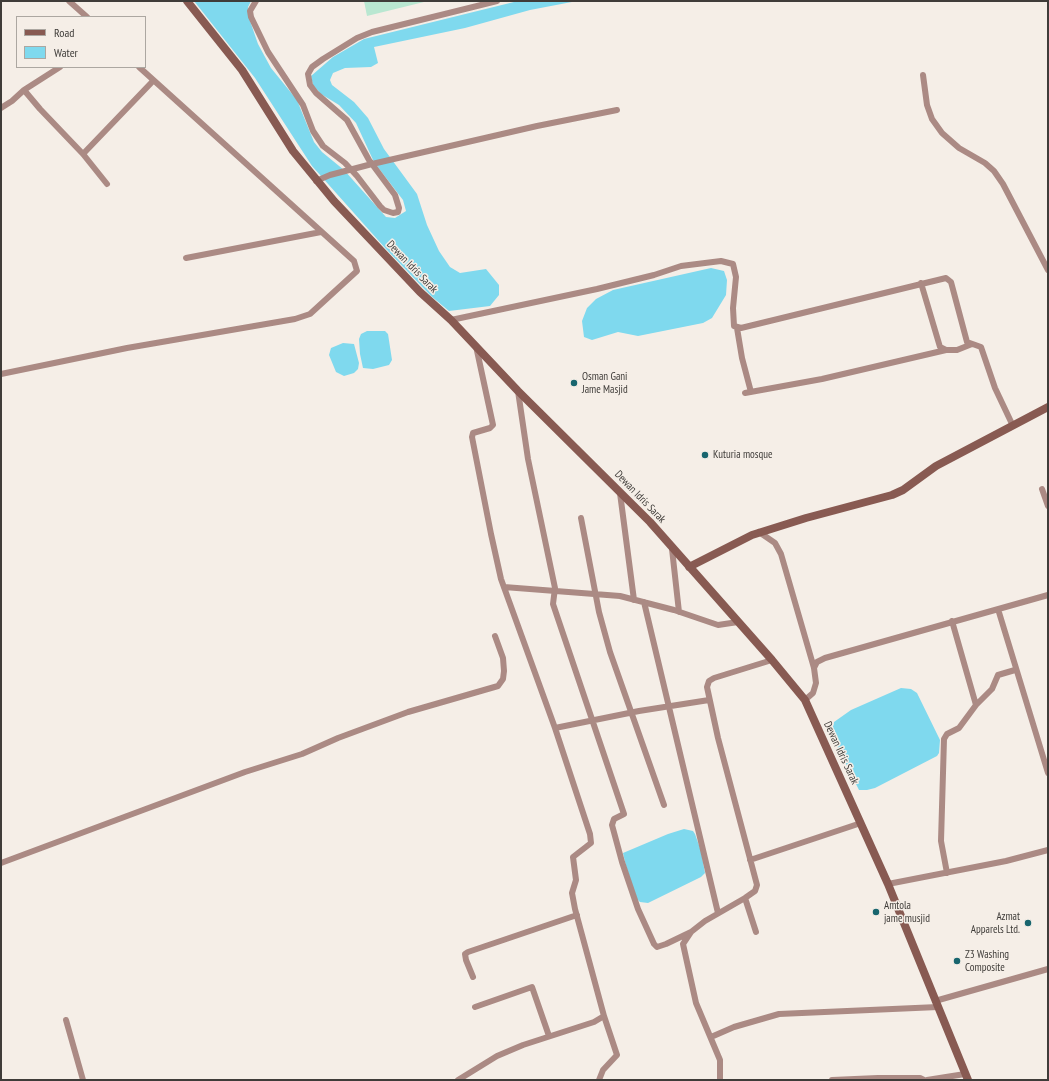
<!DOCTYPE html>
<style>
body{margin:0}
#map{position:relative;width:1049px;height:1081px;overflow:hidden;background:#f5eee7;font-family:"PT Sans Narrow",sans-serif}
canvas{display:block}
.frame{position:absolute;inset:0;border:2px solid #3f3c39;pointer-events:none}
.legend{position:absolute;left:16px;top:16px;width:130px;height:52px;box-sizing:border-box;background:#f5eee7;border:1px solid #aca7a1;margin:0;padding:5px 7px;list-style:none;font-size:12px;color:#3f3c39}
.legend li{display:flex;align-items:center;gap:8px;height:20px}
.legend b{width:20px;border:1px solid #aca7a1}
</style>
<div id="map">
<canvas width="1049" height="1081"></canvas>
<div class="frame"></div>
<ul class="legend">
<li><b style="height:5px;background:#885a52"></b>Road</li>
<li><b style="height:11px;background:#7fd9ee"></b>Water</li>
</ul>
</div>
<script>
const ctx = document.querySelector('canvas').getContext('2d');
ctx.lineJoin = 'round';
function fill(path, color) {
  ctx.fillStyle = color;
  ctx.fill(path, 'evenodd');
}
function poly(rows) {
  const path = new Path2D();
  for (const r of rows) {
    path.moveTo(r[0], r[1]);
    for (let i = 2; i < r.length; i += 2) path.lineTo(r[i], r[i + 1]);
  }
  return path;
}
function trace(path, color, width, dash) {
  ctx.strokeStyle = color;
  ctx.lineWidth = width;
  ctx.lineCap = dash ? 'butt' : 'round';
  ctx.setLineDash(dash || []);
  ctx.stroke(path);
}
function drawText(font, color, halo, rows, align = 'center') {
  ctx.font = font + ' "PT Sans Narrow",sans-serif';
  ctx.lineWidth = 3;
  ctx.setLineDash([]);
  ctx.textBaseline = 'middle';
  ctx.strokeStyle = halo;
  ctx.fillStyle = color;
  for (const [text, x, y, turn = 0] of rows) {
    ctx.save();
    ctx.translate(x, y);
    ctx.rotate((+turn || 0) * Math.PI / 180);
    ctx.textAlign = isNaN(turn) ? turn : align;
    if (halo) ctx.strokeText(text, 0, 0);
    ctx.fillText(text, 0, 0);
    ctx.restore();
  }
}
fill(poly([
 [364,1,428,1,367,16]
]), '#b9e7d1');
fill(poly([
 [194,1,251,1,248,7,248,15,258,44,271,68,297,100,314,142,322,152,344,170,386,217,395,218,406,211,403,200,374,162,356,123,339,105,321,94,313,85,311,76,333,57,364,39,518,1,577,1,530,10,465,28,374,47,378,63,371,67,345,68,333,73,330,80,332,85,354,102,368,118,384,149,417,194,427,225,439,251,450,267,460,273,486,269,499,285,499,295,490,306,449,311,431,296,386,249,312,166,255,78],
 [711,268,724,271,727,280,726,295,712,318,703,323,638,336,618,332,592,340,584,337,582,321,587,308,596,299,613,290],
 [367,331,385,331,388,334,392,360,389,365,373,369,363,368,360,354,359,339,361,334],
 [343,343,354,344,359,363,358,369,354,373,344,376,336,372,329,355,331,348],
 [901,688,911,689,917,693,940,740,939,753,937,756,875,788,867,790,859,790,833,738,832,731,834,722,851,710],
 [684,829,693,831,695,834,701,851,705,873,701,877,648,903,640,902,637,899,626,866,623,853,668,834]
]), '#7fd9ee');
trace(poly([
 [69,1,87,17],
 [256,1,250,11,251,17,268,52,303,105,313,131,323,146,345,163,357,176,380,206,384,210,393,213,398,212,399,208,395,195,369,160,347,120,316,93,310,85,308,74,312,67,323,59,357,38,372,32,497,1],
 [923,75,927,105,932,119,942,133,959,148,985,163,994,171,1003,184,1048,270],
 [24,90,40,109,83,154,107,184],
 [1,108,12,101,24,90,60,67],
 [83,154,153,81],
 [316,181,330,175,372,164,537,126,617,110],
 [186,258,321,232],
 [921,283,940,347,946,350,957,350,972,344],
 [451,320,597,289,654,275,681,266,721,261,733,264,736,277,733,308,734,326,741,328,946,278,951,282,967,342,981,347,995,388,1013,426],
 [737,328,742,358,751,392],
 [476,346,493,425,490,428,473,433,472,437,491,534,501,579,555,728],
 [1,374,127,348,295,319,310,314,357,271,354,261,139,67],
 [518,391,528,459,555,588,553,604,624,814,614,819,612,825,622,862,638,909,654,944,657,947,666,944,691,932],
 [745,393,822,379,946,350],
 [1042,489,1048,506],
 [620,493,634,600],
 [581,518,599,612,610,652,664,805],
 [759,532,775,543,781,554,814,668,816,683,813,693,805,700],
 [672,549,679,612],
 [504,587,620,596,674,610,718,625,738,622],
 [644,602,718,913],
 [998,609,1048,773],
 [952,621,976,705],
 [814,668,817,662,825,658,1048,595],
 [750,860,861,823],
 [1,863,245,772,302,754,338,738,408,712,498,686,503,679,504,671,503,658,495,636],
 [947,873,941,841,944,739,947,734,959,728,976,705,992,689,998,675,1015,670],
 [888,884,1006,861,1048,850],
 [745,898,756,932],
 [473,977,466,960,465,954,468,952,577,915],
 [935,1001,1048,969],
 [475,1007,532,987,549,1036],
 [66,1020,83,1080],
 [711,1037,734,1027,779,1014,938,1007],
 [458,1080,497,1056,523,1045,594,1022,604,1016,575,909,572,893,576,880,573,857,591,843,590,834,555,728,639,711,709,700],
 [599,1080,603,1070,617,1055,604,1016],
 [720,1080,720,1060,696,1003,683,944,691,932,705,921,745,898,755,891,757,885,718,738,707,687,709,681,714,678,772,660],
 [832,1080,878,1078,920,1078,924,1080],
 [927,1080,965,1074]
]), '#ab8a84', 6);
trace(poly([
 [187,1,242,70,293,151,334,201,420,292,451,320,518,391,650,522,772,660,805,700,888,884,968,1080],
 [689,567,752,535,806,518,892,495,903,490,936,466,1048,407]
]), '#885a52', 8);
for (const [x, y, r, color] of [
 [574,383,4,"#18656e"],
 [705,455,4,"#18656e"],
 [876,912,4,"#18656e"],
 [1028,923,4,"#18656e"],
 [957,961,4,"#18656e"]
]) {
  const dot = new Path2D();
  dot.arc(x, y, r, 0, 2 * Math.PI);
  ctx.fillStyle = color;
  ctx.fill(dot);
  trace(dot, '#f5eee7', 1.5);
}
drawText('11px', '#3f3c39', '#f5eee7', [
 ["Dewan Idris Sarak",412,267,46],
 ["Dewan Idris Sarak",640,497,46],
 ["Dewan Idris Sarak",841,753,65]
]);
drawText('11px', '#3f3c39', '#f5eee7', [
 ["Osman Gani",582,377],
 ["Jame Masjid",582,390],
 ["Kuturia mosque",713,455],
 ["Amtola",884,906],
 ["jame musjid",884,919],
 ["Azmat",1020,917,"right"],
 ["Apparels Ltd.",1020,930,"right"],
 ["Z3 Washing",965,955],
 ["Composite",965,968]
], 'left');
</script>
